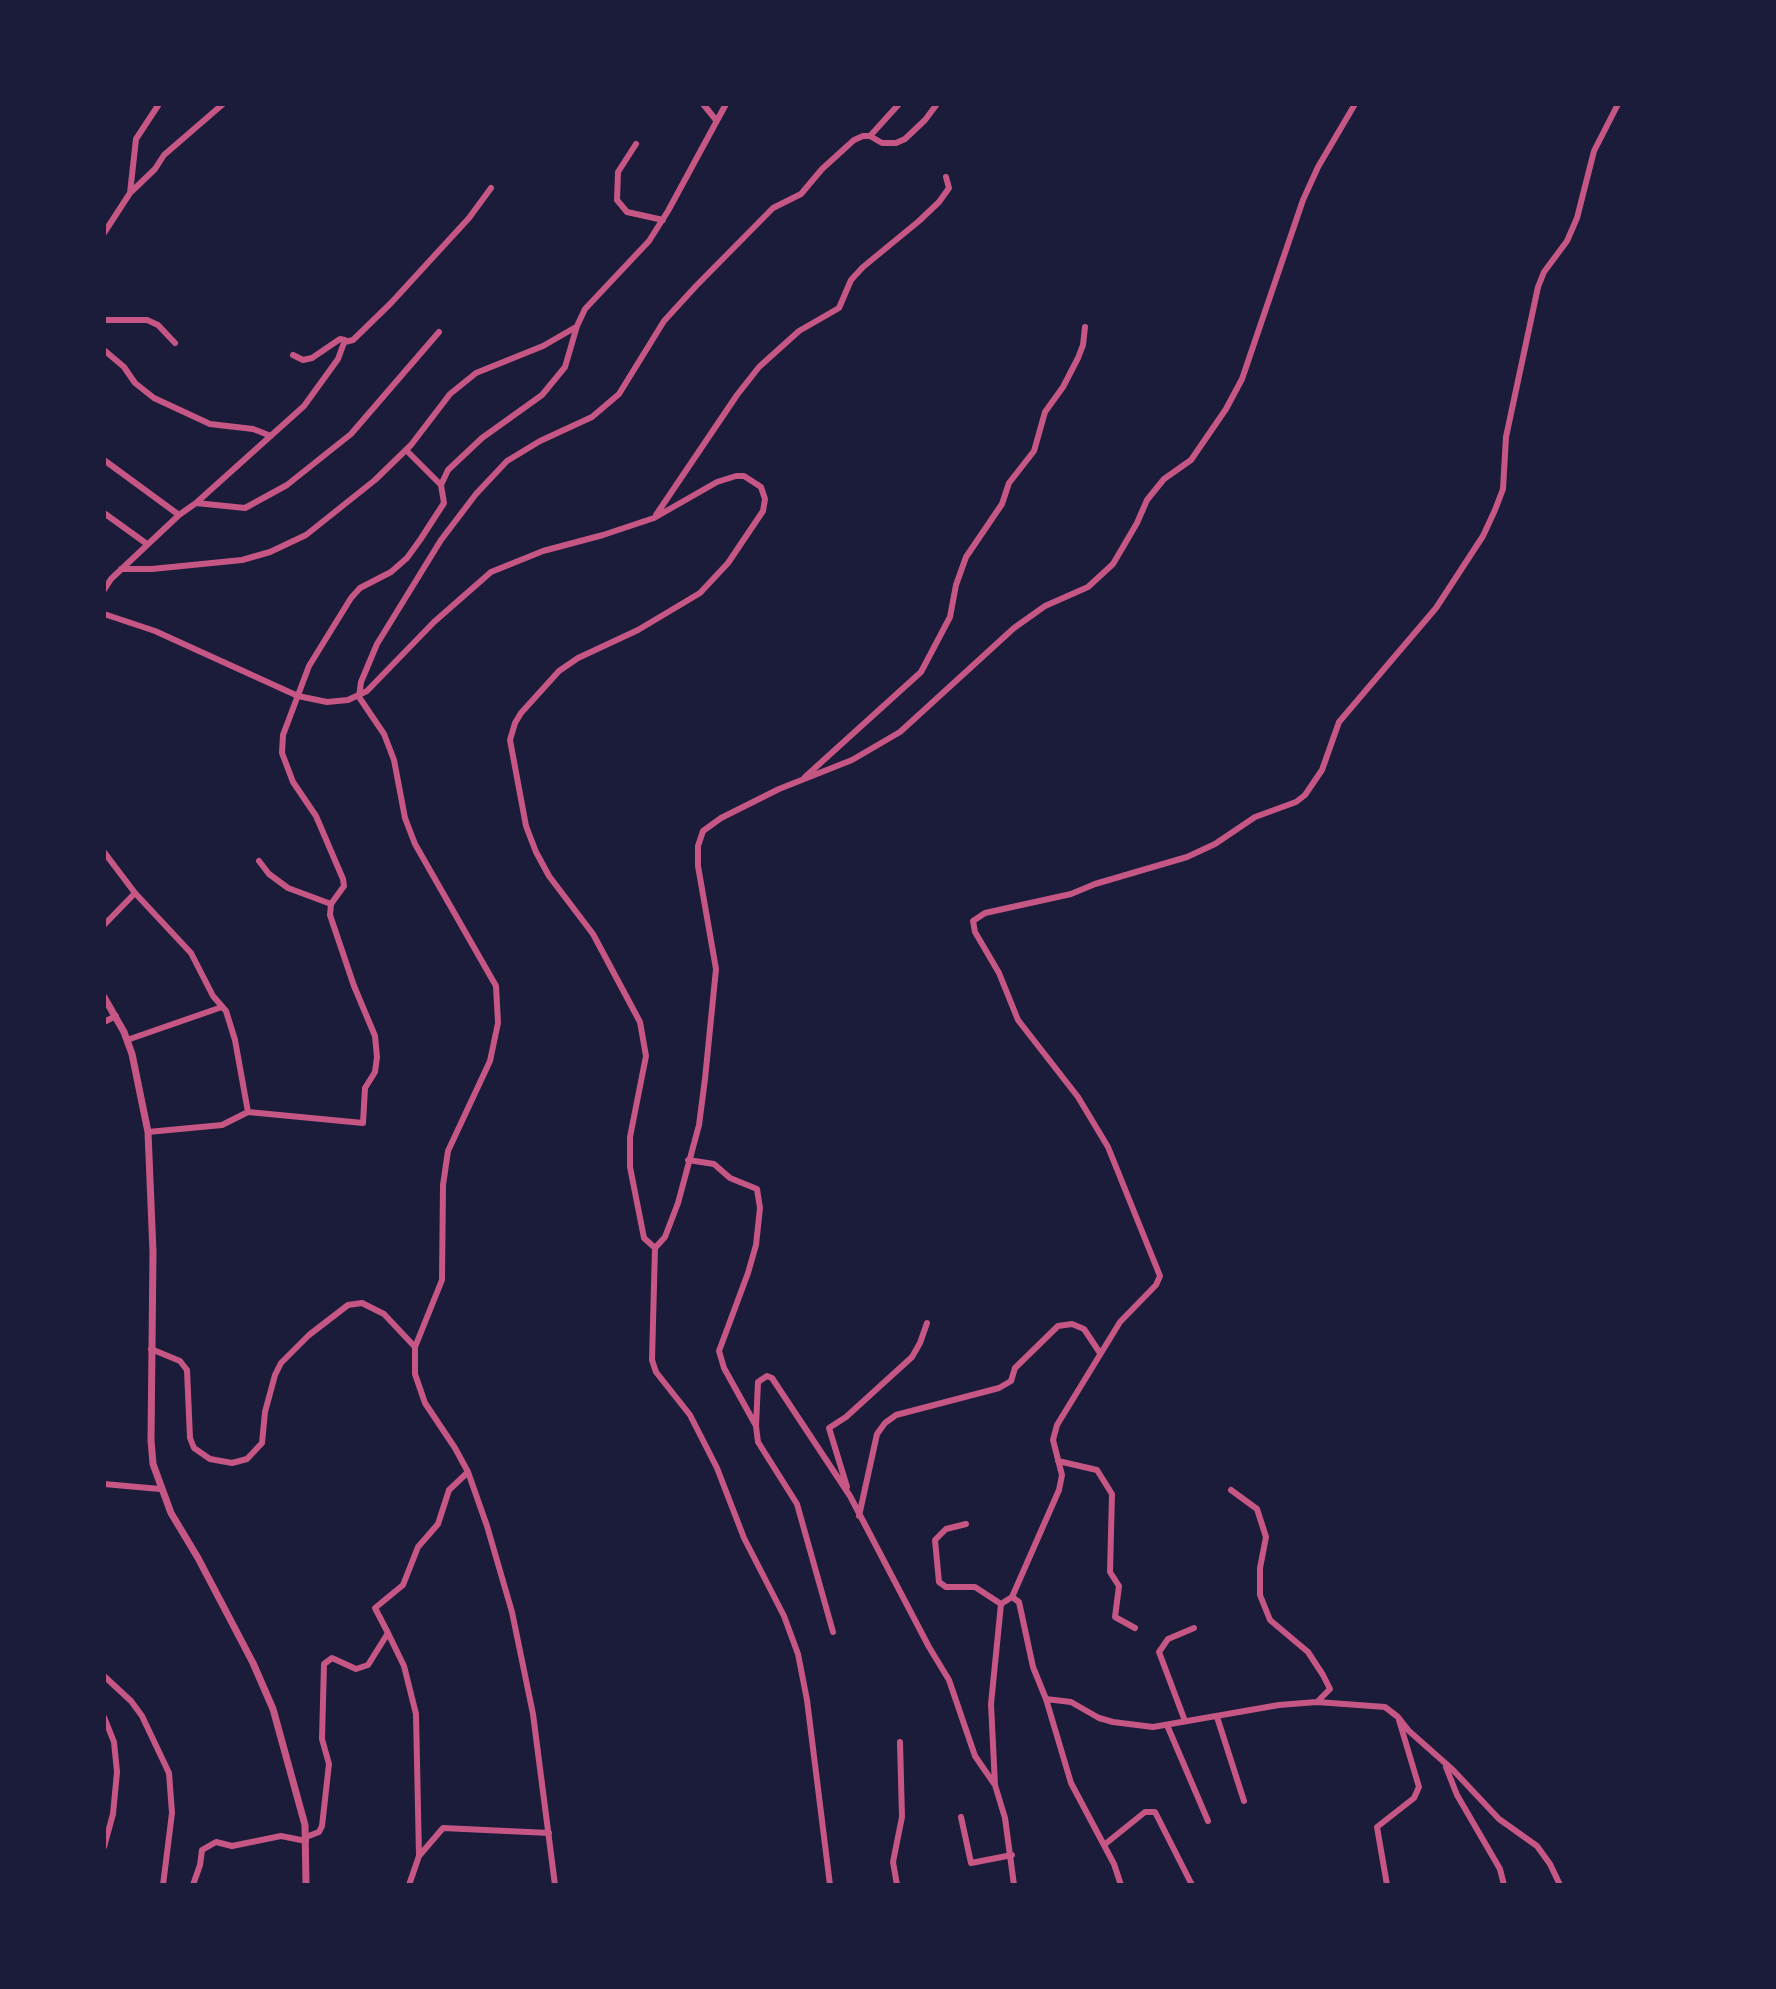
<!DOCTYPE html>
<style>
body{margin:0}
#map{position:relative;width:1776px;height:1989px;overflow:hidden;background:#1b1b3a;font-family:"Open Sans",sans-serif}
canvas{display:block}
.frame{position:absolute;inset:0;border:106px solid #1b1b3a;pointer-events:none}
</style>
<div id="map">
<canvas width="1776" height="1989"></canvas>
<div class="frame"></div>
</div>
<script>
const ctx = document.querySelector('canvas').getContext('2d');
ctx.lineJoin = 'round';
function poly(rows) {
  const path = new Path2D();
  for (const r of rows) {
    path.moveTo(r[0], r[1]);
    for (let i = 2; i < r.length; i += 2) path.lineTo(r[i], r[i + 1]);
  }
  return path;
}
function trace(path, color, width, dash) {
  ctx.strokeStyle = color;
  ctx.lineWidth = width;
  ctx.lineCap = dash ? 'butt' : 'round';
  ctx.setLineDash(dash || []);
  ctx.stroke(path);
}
trace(poly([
 [703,104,716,120],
 [870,136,899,104],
 [636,144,618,172,617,200,627,212,663,220],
 [130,193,136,139,159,104],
 [104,233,130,193,155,169,164,155,223,104],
 [104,320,147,320,158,325,175,343],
 [345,342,353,340,391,303,469,218,491,188],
 [104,350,124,367,135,383,154,398,210,424,253,429,271,436],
 [406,450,441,485],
 [104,460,179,515],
 [196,503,245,508,287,485,351,434,439,332],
 [104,513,147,544],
 [656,515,737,395,759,367,799,331,839,308,851,280,863,267,919,221,939,202,949,188,946,177],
 [121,569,152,569,242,560,270,552,306,535,375,480,411,445,450,394,476,373,543,346,576,327],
 [104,590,111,579,179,515,196,503,304,406,338,359,345,340,340,339,312,358,303,360,293,355],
 [104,614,155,631,298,696,327,702,348,700,367,691,434,622,491,572,543,551,603,535,654,518,717,482,736,476,744,476,761,487,765,499,763,511,728,563,700,593,638,630,578,658,559,671,521,713,515,723,510,740,526,826,536,852,549,876,593,934,640,1022,646,1056,630,1137,630,1167,644,1238,655,1248,652,1360,656,1372,690,1415,717,1468,744,1538,784,1616,798,1654,807,1700,830,1885],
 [805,777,921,672,950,617,956,585,966,557,1002,504,1009,483,1034,451,1045,412,1063,387,1078,358,1083,345,1085,327],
 [104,852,135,893,104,925],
 [259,861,269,874,288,888,331,904],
 [135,893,191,953,213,996,226,1011,235,1040,248,1112,222,1125,148,1132],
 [104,1022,116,1016],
 [127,1040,222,1007],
 [248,1112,363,1123,365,1088,375,1072,377,1057,375,1036,354,986,330,915,331,904,344,886,343,879,316,816,293,782,282,753,283,735,309,666,351,598,360,588,391,572,407,558,420,540,444,503,441,485,448,470,482,438,542,395,565,367,577,326,585,309,649,241,668,211,726,104],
 [688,1160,714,1164,730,1178,757,1189,760,1208,756,1245,748,1273,719,1351,724,1368,755,1424],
 [655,1248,665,1237,678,1203,699,1125,705,1079,716,969,698,866,698,846,703,831,721,818,779,789,852,760,900,732,1014,628,1045,606,1088,587,1113,564,1137,523,1147,500,1164,479,1191,460,1226,409,1242,379,1303,200,1318,167,1355,104],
 [151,1349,180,1361,187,1370,190,1438,194,1448,210,1459,232,1463,247,1459,262,1443,265,1412,275,1375,281,1363,309,1335,348,1305,362,1303,384,1314,415,1347],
 [1058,1461,1097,1470,1112,1494,1110,1572,1119,1586,1115,1617,1135,1628],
 [104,1484,160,1489],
 [847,1487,829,1428,846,1417,912,1357,920,1343,927,1323],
 [1231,1490,1257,1509,1266,1537,1260,1568,1260,1595,1270,1620,1308,1652,1323,1675,1330,1689,1317,1702],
 [859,1516,877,1434,885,1423,896,1415,999,1388,1011,1381,1015,1368,1058,1326,1072,1324,1084,1329,1100,1353],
 [966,1524,946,1529,935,1540,939,1582,946,1587,975,1587,1001,1604],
 [1012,1597,1059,1490,1062,1475,1053,1440,1057,1425,1120,1322,1156,1285,1160,1276,1108,1147,1078,1097,1018,1020,999,973,975,932,973,921,985,913,1071,894,1095,884,1187,857,1215,844,1255,817,1296,802,1305,795,1322,770,1339,722,1436,608,1483,536,1495,510,1503,489,1506,437,1538,287,1544,272,1567,241,1577,218,1594,151,1618,104],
 [833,1632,797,1504,758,1442,756,1426,758,1382,767,1376,772,1378,850,1496,929,1647,949,1680,975,1756,995,1785],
 [388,1633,404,1666,416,1714,419,1856],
 [104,1676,131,1701,142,1716,169,1773,172,1813,163,1885],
 [1046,1699,1071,1702,1099,1718,1113,1722,1153,1727,1279,1705,1317,1702,1385,1707,1398,1717,1409,1731,1453,1770,1499,1819,1537,1846,1550,1864,1560,1885],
 [104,1717,114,1742,117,1772,113,1814,104,1847],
 [1217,1717,1244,1801],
 [1185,1721,1159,1652,1168,1639,1194,1628],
 [1167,1725,1208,1821],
 [1446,1767,1457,1795,1500,1869,1504,1885],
 [961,1817,971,1863,1012,1855],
 [306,1837,319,1832,322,1826,329,1764,322,1739,324,1664,332,1658,356,1669,368,1665,388,1633,375,1608,403,1585,418,1547,438,1524,449,1490,468,1472],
 [1104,1845,1145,1812,1155,1812,1192,1885],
 [193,1885,200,1865,202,1850,216,1842,232,1846,281,1836,306,1841],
 [409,1885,419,1856,443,1828,549,1833],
 [555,1885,533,1714,512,1612,487,1526,468,1472,455,1448,425,1403,415,1374,415,1347,442,1280,443,1185,448,1151,490,1061,498,1023,496,986,415,844,405,818,394,760,384,734,359,697,361,682,377,644,441,540,476,494,507,461,540,441,592,417,619,394,664,321,696,286,773,208,801,194,822,169,854,140,863,136,870,136,882,143,896,143,905,139,925,120,937,104],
 [897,1885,893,1862,902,1817,900,1742],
 [1014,1885,1005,1818,995,1785,991,1704,1001,1604,1012,1597,1019,1602,1033,1667,1046,1699,1071,1783,1114,1864,1121,1885],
 [1387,1885,1377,1827,1414,1798,1419,1787,1399,1720]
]), '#c65784', 6);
trace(poly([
 [104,997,124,1032,132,1054,148,1132,153,1252,151,1440,153,1464,171,1513,198,1558,253,1663,273,1709,305,1825,306,1885]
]), '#c65784', 7);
</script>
